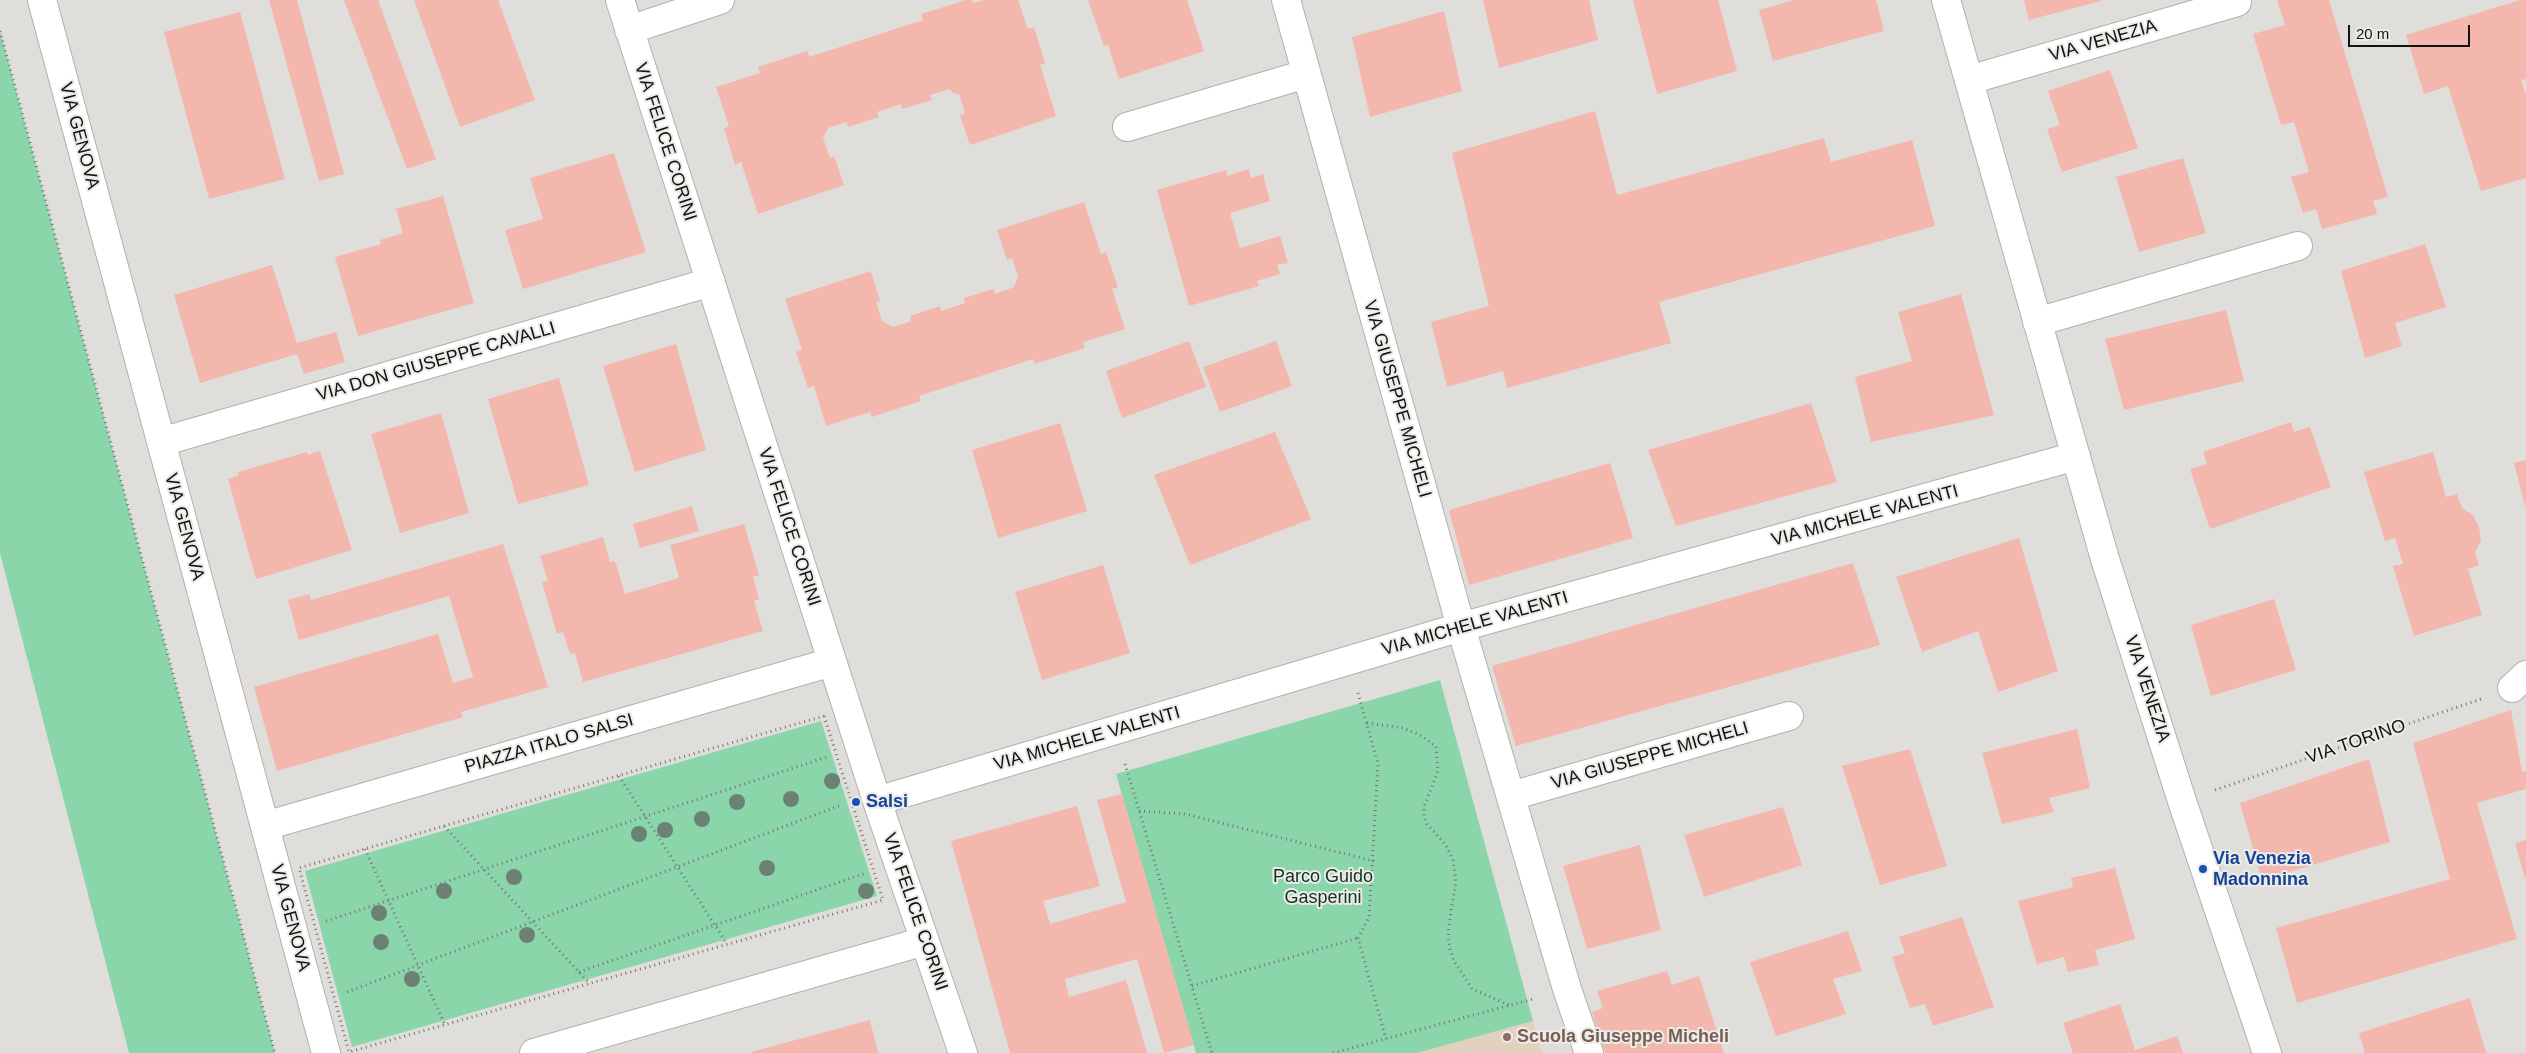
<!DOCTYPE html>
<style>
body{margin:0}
#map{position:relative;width:2526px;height:1053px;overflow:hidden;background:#e0dedb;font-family:Helvetica,sans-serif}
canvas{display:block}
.scale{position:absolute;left:2348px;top:25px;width:122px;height:22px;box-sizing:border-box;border:2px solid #131211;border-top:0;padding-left:6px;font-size:15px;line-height:18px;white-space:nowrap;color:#131211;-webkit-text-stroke:4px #edebe8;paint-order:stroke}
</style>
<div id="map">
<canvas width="2526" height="1053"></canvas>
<div class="scale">20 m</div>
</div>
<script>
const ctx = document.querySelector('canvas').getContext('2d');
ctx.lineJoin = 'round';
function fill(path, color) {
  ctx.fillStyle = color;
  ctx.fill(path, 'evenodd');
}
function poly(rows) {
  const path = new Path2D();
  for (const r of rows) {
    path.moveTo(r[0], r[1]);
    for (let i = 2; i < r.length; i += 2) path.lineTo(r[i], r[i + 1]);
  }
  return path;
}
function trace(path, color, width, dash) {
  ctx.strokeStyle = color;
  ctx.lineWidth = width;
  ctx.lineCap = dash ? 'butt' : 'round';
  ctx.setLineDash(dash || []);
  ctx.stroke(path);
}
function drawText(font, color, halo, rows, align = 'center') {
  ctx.font = font + ' Helvetica,sans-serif';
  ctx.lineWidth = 4;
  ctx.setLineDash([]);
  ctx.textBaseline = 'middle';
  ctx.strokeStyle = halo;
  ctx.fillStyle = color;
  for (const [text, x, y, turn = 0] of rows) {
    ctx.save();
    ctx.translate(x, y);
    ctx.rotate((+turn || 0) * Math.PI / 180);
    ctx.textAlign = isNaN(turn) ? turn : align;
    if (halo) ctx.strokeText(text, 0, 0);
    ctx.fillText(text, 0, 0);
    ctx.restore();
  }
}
fill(poly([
 [1533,1021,1542,1053,1417,1053]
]), '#e3d1c0');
fill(poly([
 [0,31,275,1053,129,1053,0,553],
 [1440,680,1533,1021,1417,1053,1196,1053,1116,774],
 [821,721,877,896,352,1047,305,871]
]), '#8ad5a9');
fill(poly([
 [269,0,297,0,344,174,319,181],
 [344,0,378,0,436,159,407,169],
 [414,0,498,0,535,100,460,127],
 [966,0,972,0,973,3,984,0,1018,0,1028,29,1034,27,1045,63,1040,65,1056,116,970,145,960,115,965,113,959,94,953,93,950,89,930,95,932,100,902,109,901,104,877,112,879,117,848,127,847,122,828,128,823,138,830,158,834,156,844,185,758,214,741,162,735,165,724,128,729,126,716,87,760,73,758,67,807,51,809,57,923,20,921,14],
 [1088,0,1187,0,1204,51,1119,79,1108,45,1104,46],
 [1483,0,1589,0,1598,40,1499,68],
 [1633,0,1718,0,1737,71,1657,94],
 [1794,0,1876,0,1884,31,1773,61,1759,10],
 [2024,0,2101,0,2101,1,2029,20],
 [2277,0,2329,0,2388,197,2373,201,2377,214,2322,229,2316,209,2303,213,2291,177,2309,172,2294,122,2281,125,2253,34,2285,25],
 [2520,0,2526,0,2526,79,2521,80,2526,95,2526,178,2481,191,2448,86,2424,94,2406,35],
 [1444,11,1462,91,1370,117,1352,37],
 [240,12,285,179,209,199,164,32],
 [2110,70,2138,148,2062,172,2047,129,2060,125,2048,91],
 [1595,111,1617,195,1824,138,1831,162,1912,140,1935,226,1659,302,1671,343,1507,388,1503,371,1447,387,1431,322,1489,306,1452,153],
 [614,153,646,252,523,289,505,230,543,219,530,178],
 [2183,158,2206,233,2139,252,2116,177],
 [1249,169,1251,178,1263,174,1270,201,1230,213,1240,248,1280,236,1288,263,1277,265,1280,274,1257,281,1259,286,1189,306,1157,190,1226,170,1227,176],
 [443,196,474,303,358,336,335,257,381,244,380,240,403,233,396,209],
 [1084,202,1101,254,1106,252,1118,287,1112,289,1125,329,1083,342,1085,348,1035,364,1033,359,919,396,921,401,872,417,870,412,826,426,814,386,808,388,796,352,802,350,785,299,871,271,880,301,876,302,882,321,893,327,911,321,910,316,940,306,941,311,965,303,964,298,993,289,995,294,1014,287,1018,277,1012,258,1007,260,997,230],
 [2425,244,2446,307,2395,323,2402,346,2365,358,2341,271],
 [272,265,297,343,336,332,345,362,304,374,297,354,200,383,174,295],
 [1961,294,1994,415,1871,442,1855,377,1912,361,1898,312],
 [2226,310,2244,381,2124,410,2105,339],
 [1189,341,1206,387,1122,418,1106,371],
 [1276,341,1292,386,1220,412,1203,367],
 [676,344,706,450,635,472,603,366],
 [559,378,589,485,518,504,488,399],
 [1811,403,1837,482,1676,526,1648,450],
 [441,413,469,513,400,533,371,434],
 [2291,422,2294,432,2310,427,2331,487,2210,529,2190,469,2207,464,2203,452],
 [1060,423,1087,511,998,538,972,450],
 [1275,432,1311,519,1190,565,1154,475],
 [320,451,352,550,256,579,228,479,239,475,238,472,307,452,308,455],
 [2433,452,2446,497,2457,494,2462,508,2473,515,2479,527,2481,541,2475,552,2479,565,2468,569,2482,615,2414,636,2393,566,2403,564,2395,538,2385,541,2364,472],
 [2526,460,2526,505,2525,506,2514,463],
 [1610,463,1633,538,1469,585,1449,510],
 [692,506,699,531,640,548,633,524],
 [744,524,759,575,753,577,759,599,754,601,763,631,583,682,575,653,570,654,563,632,557,634,542,582,548,581,540,556,603,537,610,562,615,561,625,594,679,578,670,545],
 [2019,538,2058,671,1998,692,1978,631,1922,652,1896,577],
 [503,544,548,687,461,712,463,717,277,771,254,687,438,634,453,683,473,677,449,596,299,640,288,600,309,594,311,600],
 [1853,563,1880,645,1516,746,1492,666],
 [1103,565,1130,653,1042,680,1015,592],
 [2274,599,2296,670,2211,696,2191,625],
 [2511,710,2522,772,2526,771,2526,789,2477,803,2517,939,2297,1003,2276,928,2450,879,2413,743],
 [2077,729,2090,788,2049,798,2054,812,2002,824,1982,753],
 [1910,749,1947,866,1880,885,1842,766],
 [2369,759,2390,842,2262,880,2240,803],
 [1122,794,1194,1045,1164,1053,1137,959,1065,979,1069,997,1126,980,1147,1053,1010,1053,951,841,1077,806,1100,886,1043,901,1050,924,1126,902,1097,800],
 [1783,807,1802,865,1704,897,1684,835],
 [2526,840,2526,877,2525,878,2515,843],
 [1640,845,1661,930,1587,949,1563,866],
 [2115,868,2135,939,2095,950,2099,965,2068,972,2064,957,2037,964,2018,901,2073,887,2071,878],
 [1962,917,1994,1007,1933,1026,1925,1004,1910,1008,1892,957,1905,953,1899,937],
 [1848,931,1862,971,1833,979,1846,1014,1776,1036,1750,962],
 [1667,971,1672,985,1699,976,1724,1053,1605,1053,1592,1012,1603,1008,1597,991],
 [2470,998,2486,1053,2365,1053,2359,1033],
 [2120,1004,2135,1050,2177,1036,2183,1053,2073,1053,2063,1023],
 [870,1020,878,1053,751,1053,751,1052]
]), '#f3b7ae');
const minor = poly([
 [42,0,326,1053],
 [620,0,877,801,963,1053],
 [1286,0,1461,627,1567,989,1589,1053],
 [1946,0,2105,559,2182,801,2267,1053],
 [629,30,720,0],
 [1969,80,2237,2],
 [1127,127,1306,74],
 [2037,322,2298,246],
 [161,442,711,282],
 [2512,688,2526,675],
 [1511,796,1789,716],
 [877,801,1461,627,2076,456],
 [265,826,832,662],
 [534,1053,925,941]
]);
trace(minor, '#b2b0ad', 30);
trace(poly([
 [0,31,275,1053],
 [1358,693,1378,764,1369,917,1358,938,1386,1039],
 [824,716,883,900,349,1052,299,868,824,716],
 [1367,723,1403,728,1420,735,1436,746,1438,771,1424,807,1424,816,1427,824,1446,845,1453,860,1456,883,1451,910,1448,937,1450,949,1454,961,1472,989,1509,1005],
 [1125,764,1212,1053],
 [619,776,727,944],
 [2215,790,2481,699],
 [1139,811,1185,814,1374,861],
 [444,826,590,984],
 [365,849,445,1025],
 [326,921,827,757],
 [579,972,866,873],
 [1192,986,1358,938],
 [347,992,841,805],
 [1333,1053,1533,999]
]), '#767573', 3, [1, 4]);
trace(minor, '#fff', 28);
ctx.fillStyle = '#6b8174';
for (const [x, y] of [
 [832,781],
 [791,799],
 [737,802],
 [702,819],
 [665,830],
 [639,834],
 [767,868],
 [514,877],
 [444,891],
 [866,891],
 [379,913],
 [527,935],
 [381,942],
 [412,979]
]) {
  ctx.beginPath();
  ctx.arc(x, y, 8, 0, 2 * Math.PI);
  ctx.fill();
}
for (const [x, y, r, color] of [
 [856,802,5,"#1a4fb4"],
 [2203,869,5,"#1a4fb4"],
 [1507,1037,5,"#8d6e63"]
]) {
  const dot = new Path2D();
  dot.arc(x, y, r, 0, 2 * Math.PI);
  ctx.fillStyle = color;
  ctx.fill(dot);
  trace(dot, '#edebe8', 2);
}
drawText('18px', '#131211', '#edebe8', [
 ["VIA VENEZIA",2103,41,-16],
 ["VIA GENOVA",79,136,75],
 ["VIA FELICE CORINI",665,142,72],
 ["VIA DON GIUSEPPE CAVALLI",436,362,-16],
 ["VIA GIUSEPPE MICHELI",1397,399,74],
 ["VIA MICHELE VALENTI",1865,516,-15],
 ["VIA GENOVA",184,527,75],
 ["VIA FELICE CORINI",789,527,72],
 ["VIA MICHELE VALENTI",1475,624,-16],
 ["VIA VENEZIA",2147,689,72],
 ["VIA MICHELE VALENTI",1087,739,-16],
 ["VIA TORINO",2356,742,-19],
 ["PIAZZA ITALO SALSI",549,744,-16],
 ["VIA GIUSEPPE MICHELI",1650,756,-16],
 ["VIA FELICE CORINI",915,912,71],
 ["VIA GENOVA",290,918,75]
]);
drawText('bold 18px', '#164399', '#edebe8', [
 ["Salsi",866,802],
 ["Via Venezia",2213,859],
 ["Madonnina",2213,880]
], 'left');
drawText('18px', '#0c3520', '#edebe8', [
 ["Parco Guido",1323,877],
 ["Gasperini",1323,898]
]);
drawText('bold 18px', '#785e54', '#edebe8', [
 ["Scuola Giuseppe Micheli",1517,1037]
], 'left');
</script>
